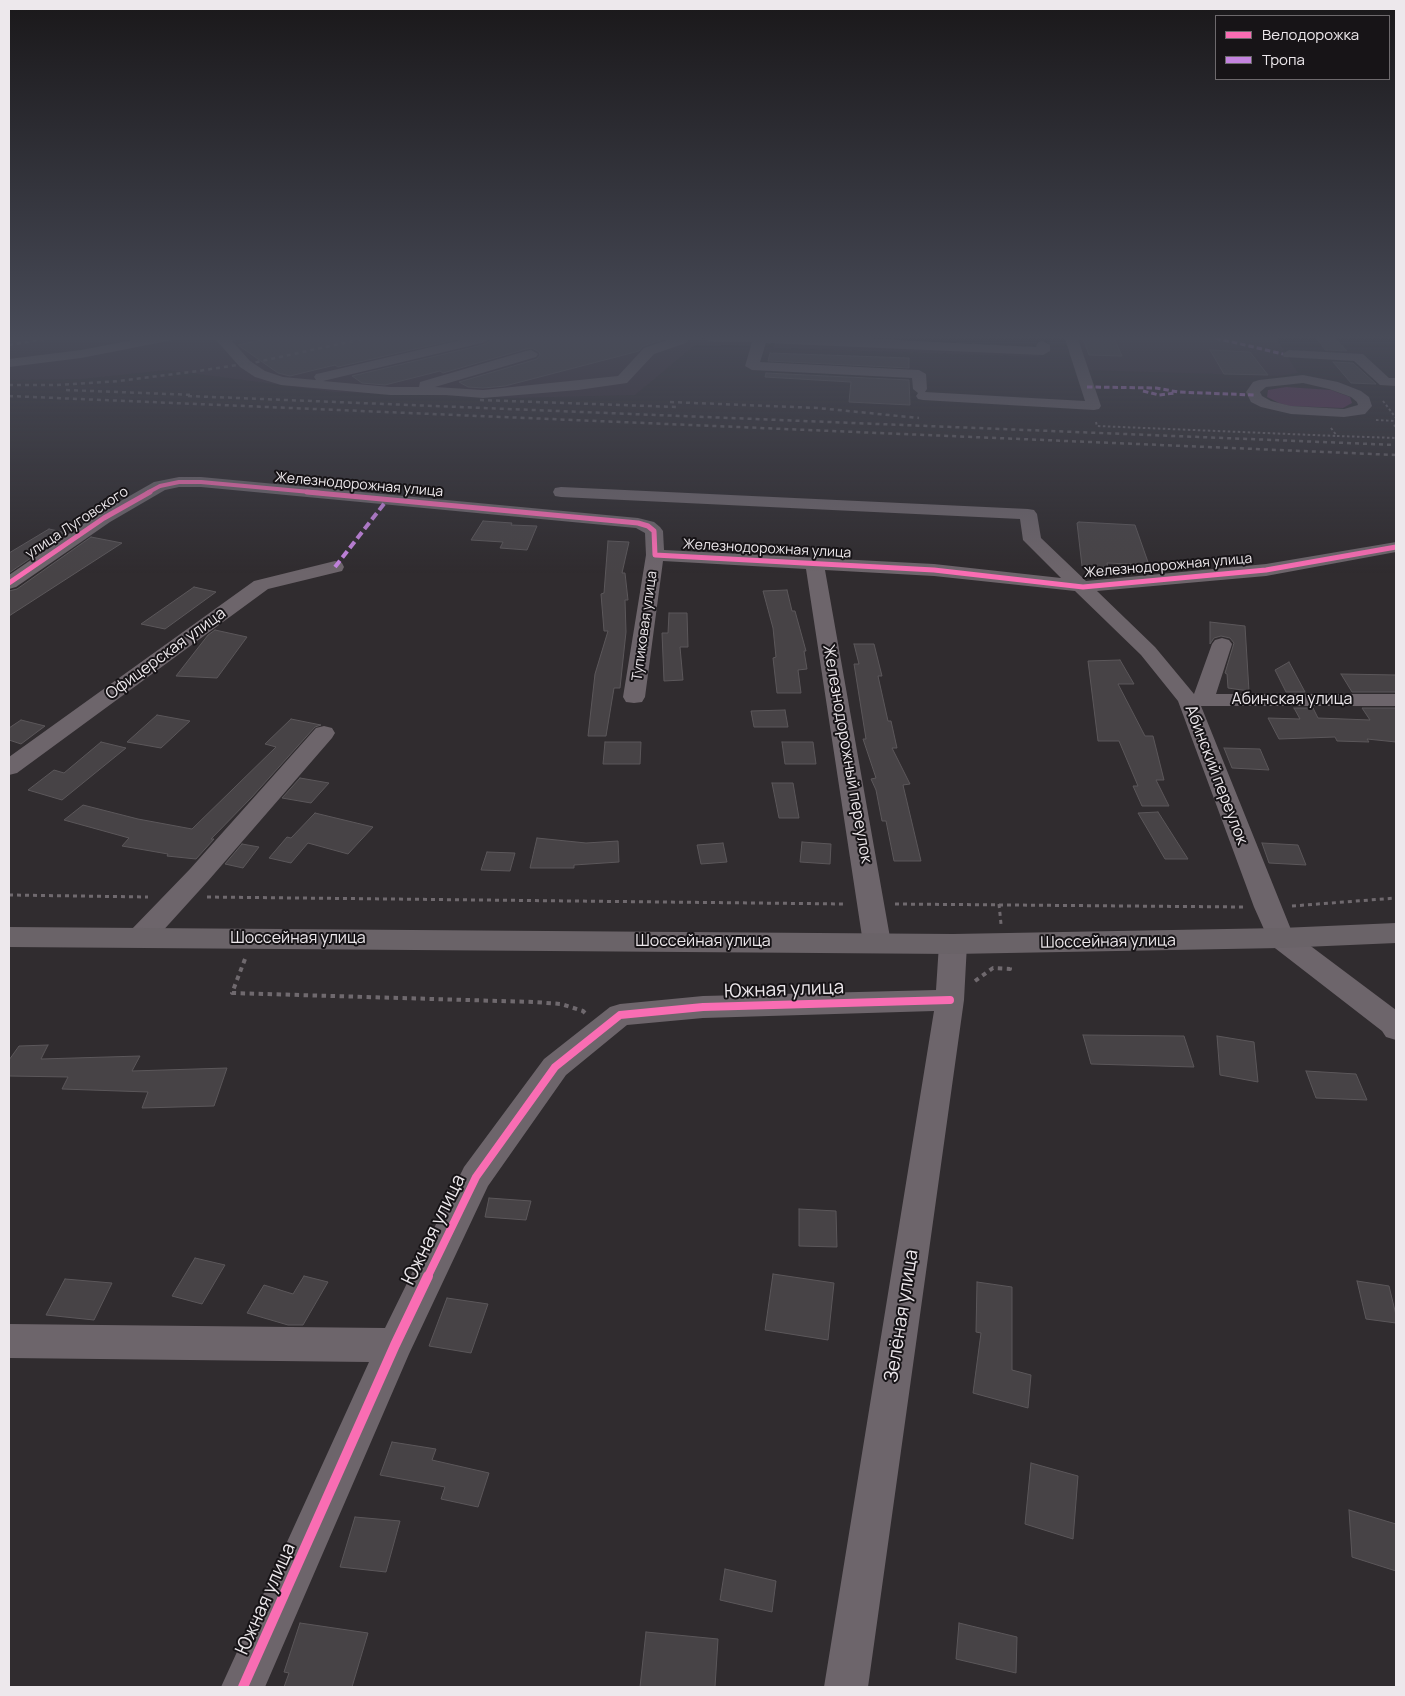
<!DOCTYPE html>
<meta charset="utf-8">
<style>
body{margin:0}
#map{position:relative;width:1405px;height:1696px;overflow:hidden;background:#302c2f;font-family:Manrope,sans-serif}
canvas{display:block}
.frame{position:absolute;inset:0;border:10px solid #ede8ec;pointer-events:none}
.legend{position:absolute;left:1215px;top:15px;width:175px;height:65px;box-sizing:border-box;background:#171417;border:1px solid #6d696c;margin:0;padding:6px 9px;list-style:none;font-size:15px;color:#ede8ec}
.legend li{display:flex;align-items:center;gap:10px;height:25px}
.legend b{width:25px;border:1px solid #6d696c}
</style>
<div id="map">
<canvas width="1405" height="1696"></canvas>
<div class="frame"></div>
<ul class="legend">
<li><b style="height:6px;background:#f96db3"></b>Велодорожка</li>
<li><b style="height:6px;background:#c483df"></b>Тропа</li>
</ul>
</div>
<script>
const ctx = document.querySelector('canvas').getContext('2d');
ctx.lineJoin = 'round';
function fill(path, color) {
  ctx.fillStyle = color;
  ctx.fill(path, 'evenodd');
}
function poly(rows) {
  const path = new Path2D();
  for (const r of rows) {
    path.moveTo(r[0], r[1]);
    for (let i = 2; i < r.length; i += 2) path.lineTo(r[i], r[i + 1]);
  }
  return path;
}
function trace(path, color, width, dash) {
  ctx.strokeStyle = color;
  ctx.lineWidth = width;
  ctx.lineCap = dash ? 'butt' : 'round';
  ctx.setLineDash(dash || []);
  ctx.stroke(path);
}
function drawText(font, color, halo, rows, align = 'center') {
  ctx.font = font + ' Manrope,sans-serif';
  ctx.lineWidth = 4;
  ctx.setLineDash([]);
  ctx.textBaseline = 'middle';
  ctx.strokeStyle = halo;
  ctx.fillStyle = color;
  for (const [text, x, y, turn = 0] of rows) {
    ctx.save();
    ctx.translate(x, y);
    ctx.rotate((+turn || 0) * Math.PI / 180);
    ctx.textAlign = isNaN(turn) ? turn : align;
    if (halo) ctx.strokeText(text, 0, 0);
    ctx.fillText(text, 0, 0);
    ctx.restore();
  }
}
fill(poly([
 [9,336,699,336,699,339,755,339,753,346,695,345,635,395,516,398,334,392,167,370,82,379,9,380],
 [1077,336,1275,336,1298,373,1278,376,1086,370],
 [776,340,1039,353,1040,357,773,348]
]), '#3a2e38');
fill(poly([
 [1286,387,1331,390,1350,397,1352,403,1343,408,1290,406,1279,403,1267,397,1268,390]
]), '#60345a');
const building = poly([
 [280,336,471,336,338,367,335,365,290,376,278,373,238,345,280,336],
 [488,336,670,336,670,337,643,346,639,351,505,386,483,388,468,387,459,382,537,359,540,355,539,352,532,348,526,349,443,373,440,371,385,385,362,383,352,376,486,344,490,340,488,336],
 [1082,336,1113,336,1122,356,1089,355,1082,336],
 [1315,336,1333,336,1347,351,1325,350,1315,336],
 [1210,350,1250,352,1268,375,1224,374,1210,350],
 [770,353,909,358,909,368,768,361,770,353],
 [1333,362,1353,363,1376,384,1351,383,1333,362],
 [766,373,909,380,910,405,849,402,851,382,765,377,766,373],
 [483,521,512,523,511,525,537,526,527,550,500,548,503,542,471,540,483,521],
 [1079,522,1135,525,1149,565,1107,563,1108,568,1082,566,1077,523,1079,522],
 [49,529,67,533,9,573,9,553,49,529],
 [91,537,122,543,9,616,9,591,17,589,91,537],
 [608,541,629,542,622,573,625,573,628,600,625,600,626,632,620,688,614,688,606,736,588,736,595,674,608,631,604,631,601,594,604,593,608,541],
 [194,587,216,592,165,629,141,624,194,587],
 [787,590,792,611,795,611,806,651,804,651,807,669,798,670,801,693,777,693,773,658,776,657,773,628,763,591,787,590],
 [669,613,687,613,688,647,680,647,683,680,664,681,662,633,668,633,669,613],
 [1210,622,1245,626,1249,691,1228,688,1227,674,1225,673,1234,643,1230,638,1221,636,1214,638,1210,644,1210,622],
 [215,630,247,637,217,678,176,676,208,635,215,630],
 [854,644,874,644,882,676,878,676,888,721,891,721,897,748,892,748,910,784,903,785,921,861,894,861,886,821,882,821,876,790,871,779,876,778,863,739,866,739,854,664,859,664,854,644],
 [1120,660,1134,684,1118,684,1145,736,1153,736,1164,780,1156,780,1169,806,1142,806,1133,786,1138,786,1119,741,1098,741,1088,661,1120,660],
 [1289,662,1305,692,1286,692,1275,670,1289,662],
 [1341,674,1396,675,1396,692,1352,692,1341,674],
 [1294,708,1313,708,1318,718,1370,720,1362,708,1396,708,1396,742,1367,739,1369,742,1337,741,1335,737,1279,739,1268,718,1300,719,1294,708],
 [785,710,788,727,754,727,751,711,785,710],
 [157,715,190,721,161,748,127,742,157,715],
 [291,719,321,725,315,727,251,798,211,839,214,839,196,859,167,856,168,854,122,846,129,838,64,820,83,805,138,819,192,829,276,747,265,744,291,719],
 [21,720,45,726,21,744,9,740,9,728,21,720],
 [101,742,126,748,62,800,28,790,54,770,64,773,101,742],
 [605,742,641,742,640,764,603,764,605,742],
 [782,742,813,742,816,764,785,764,782,742],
 [1224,748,1260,749,1269,770,1232,768,1224,748],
 [300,778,329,783,311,803,282,798,300,778],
 [772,783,793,783,799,818,779,818,772,783],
 [1158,812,1188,859,1165,859,1138,813,1158,812],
 [315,813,373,827,348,854,308,843,291,863,269,858,287,837,291,838,315,813],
 [537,838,586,843,618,841,619,862,574,865,574,868,530,868,537,838],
 [802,842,831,844,830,864,800,862,802,842],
 [723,843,727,862,701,864,697,845,723,843],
 [1262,843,1298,845,1306,865,1269,863,1262,843],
 [242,844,259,847,243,868,225,864,242,844],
 [487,852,515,853,510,871,481,870,487,852],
 [1083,1035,1184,1036,1194,1067,1091,1064,1083,1035],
 [1217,1036,1254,1042,1258,1082,1220,1075,1217,1036],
 [48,1045,41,1059,140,1056,132,1071,227,1068,214,1106,142,1108,148,1092,62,1089,68,1077,9,1076,9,1060,19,1046,48,1045],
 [1306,1071,1356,1074,1367,1100,1316,1098,1306,1071],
 [489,1198,531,1201,526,1220,485,1217,489,1198],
 [799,1209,836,1211,837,1247,799,1246,799,1209],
 [195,1258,225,1265,202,1304,172,1296,195,1258],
 [773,1274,834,1283,828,1340,765,1330,773,1274],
 [304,1276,328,1282,303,1325,288,1325,247,1313,264,1285,293,1294,304,1276],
 [65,1279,112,1283,94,1320,46,1315,65,1279],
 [1357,1281,1389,1286,1396,1315,1396,1323,1366,1319,1357,1281],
 [977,1282,1012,1287,1012,1370,1031,1375,1028,1408,973,1393,981,1333,976,1332,977,1282],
 [447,1298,488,1304,471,1353,429,1346,447,1298],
 [392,1442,436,1449,432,1460,489,1473,478,1507,441,1499,445,1487,380,1475,392,1442],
 [1031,1463,1078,1476,1073,1539,1025,1524,1031,1463],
 [1349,1510,1396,1524,1396,1571,1352,1557,1349,1510],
 [355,1517,400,1521,386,1572,340,1567,355,1517],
 [725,1569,776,1581,772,1612,720,1600,725,1569],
 [300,1623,368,1633,352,1687,284,1687,289,1673,284,1672,300,1623],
 [959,1623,1017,1637,1016,1673,956,1659,959,1623],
 [646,1632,718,1639,715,1687,640,1687,646,1632]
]);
fill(building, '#474346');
trace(building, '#5b575a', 1);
trace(poly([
 [1150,336,1152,340],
 [1383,401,1396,418],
 [1376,420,1396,421],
 [1096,422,1097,426,1337,436],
 [1394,425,1396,427],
 [1331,428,1337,436,1396,438]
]), '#6f696e', 2, [2.5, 2.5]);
trace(poly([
 [9,895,148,897],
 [207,897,846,904],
 [895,904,1243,907],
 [999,904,1001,924],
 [1292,906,1396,898]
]), '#6f696e', 3, [4, 4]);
trace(poly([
 [245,959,232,993,534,1002,561,1004,583,1011,586,1014],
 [975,981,993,968,1010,969,1009,964]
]), '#6f696e', 4, [4.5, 4.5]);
fill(poly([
 [154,336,180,336,173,340,81,358,9,367,9,359,81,350,154,336],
 [222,336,240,336,239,339,232,341,250,361,265,371,283,377,316,380,314,377,316,374,321,373,478,336,486,336,488,339,486,342,323,381,390,387,419,387,420,382,526,351,531,350,538,354,536,357,435,387,483,390,618,376,644,348,673,338,672,336,685,336,688,340,686,343,654,354,627,383,578,390,483,398,446,395,390,395,281,385,255,377,240,367,216,340,222,336],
 [708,336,819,336,1036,347,1038,342,1043,341,1050,345,1050,351,1043,355,766,343,760,362,919,370,926,374,927,389,925,392,1085,401,1064,336,1077,336,1101,406,1099,409,1094,410,923,400,918,399,916,396,918,393,913,389,912,378,752,370,745,366,752,342,713,342,708,341,706,338,708,336],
 [1176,336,1191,336,1184,340,1178,339,1176,336],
 [1289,350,1363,354,1389,378,1396,378,1396,386,1380,385,1354,361,1284,357,1282,354,1289,350],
 [1303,375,1338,382,1361,391,1369,397,1372,406,1365,414,1344,417,1291,414,1261,407,1251,402,1246,392,1253,382,1259,380,1303,375],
 [1303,383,1329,389,1351,397,1357,402,1358,405,1344,409,1291,406,1271,401,1262,396,1260,392,1266,387,1303,383],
 [179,477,201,477,638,518,654,522,660,527,663,531,664,550,934,564,1061,578,1023,540,1020,519,561,497,555,496,553,492,555,488,561,487,1028,509,1034,510,1037,514,1041,538,1086,581,1266,564,1396,542,1396,552,1266,576,1097,591,1155,647,1194,694,1212,644,1215,640,1222,638,1229,640,1232,644,1216,694,1396,694,1396,706,1201,706,1292,932,1396,1010,1396,1040,1386,1037,1382,1031,1271,945,1254,907,1178,701,1141,655,1075,591,934,576,825,570,891,943,887,950,877,953,867,950,863,943,806,569,663,561,645,697,642,702,634,703,626,702,623,697,646,555,645,533,636,528,201,487,179,487,165,490,110,522,16,587,9,589,9,575,98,514,154,482,179,477],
 [335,561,342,563,344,567,342,571,268,589,17,773,9,775,9,757,254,581,335,561],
 [324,726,332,728,335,733,332,738,208,881,150,945,140,947,130,945,126,938,130,931,190,869,316,728,324,726],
 [953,934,963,937,967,944,964,1000,868,1687,824,1687,934,1011,703,1018,627,1025,566,1075,488,1186,409,1354,265,1687,221,1687,369,1362,9,1358,9,1324,385,1328,464,1167,544,1059,610,1007,620,1004,703,996,936,990,939,944,943,937,953,934]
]), '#6d656b');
fill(poly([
 [1396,923,1396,943,1281,948,953,954,9,947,9,927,953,934,1281,928,1396,923]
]), '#6a6368');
trace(poly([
 [9,345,63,336],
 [9,385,57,385,119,381,198,371,257,362,376,336],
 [66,390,194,395],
 [9,396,1396,455],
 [188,396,1396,445],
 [480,400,677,407],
 [670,402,818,408,919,418]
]), '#676266', 2.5, [4, 4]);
trace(poly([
 [1207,336,1283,354],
 [1087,387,1156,388,1178,392,1254,395],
 [1143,391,1159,395,1175,393]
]), '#c483df', 3, [5.5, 3]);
trace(poly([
 [335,567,387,500]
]), '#c483df', 4, [8, 4]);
trace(poly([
 [147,493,160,486,179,482,201,482,321,493]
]), '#f96db3', 4);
trace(poly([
 [307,492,638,523,648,526,654,531,655,555,934,570,1083,587,1266,570,1396,547],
 [9,583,104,518,150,492]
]), '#f96db3', 5);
trace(poly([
 [427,1278,476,1177,555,1067,620,1015,703,1007,950,1000]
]), '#f96db3', 8);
trace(poly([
 [243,1687,395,1345,428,1276]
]), '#f96db3', 10);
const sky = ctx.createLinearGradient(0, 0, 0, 573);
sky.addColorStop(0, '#1a181a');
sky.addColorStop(0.59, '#484b58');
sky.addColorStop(1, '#484b5800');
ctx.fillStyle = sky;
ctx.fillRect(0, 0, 1405, 573);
drawText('14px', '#ede8ec', '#171417', [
 ["Железнодорожная улица",359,485,5],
 ["улица Луговского",77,523,-33],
 ["Железнодорожная улица",767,549,3],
 ["Железнодорожная улица",1168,566,-5],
 ["Тупиковая улица",645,626,-82]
]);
drawText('16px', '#ede8ec', '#171417', [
 ["Офицерская улица",166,654,-36],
 ["Абинская улица",1292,700],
 ["Железнодорожный переулок",847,754,80],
 ["Абинский переулок",1216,775,69],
 ["Шоссейная улица",298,939],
 ["Шоссейная улица",703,942],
 ["Шоссейная улица",1108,942,-1]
]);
drawText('19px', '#ede8ec', '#171417', [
 ["Южная улица",784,990,-2],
 ["Южная улица",434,1230,-64],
 ["Зелёная улица",902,1316,-81],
 ["Южная улица",266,1599,-66]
]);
</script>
